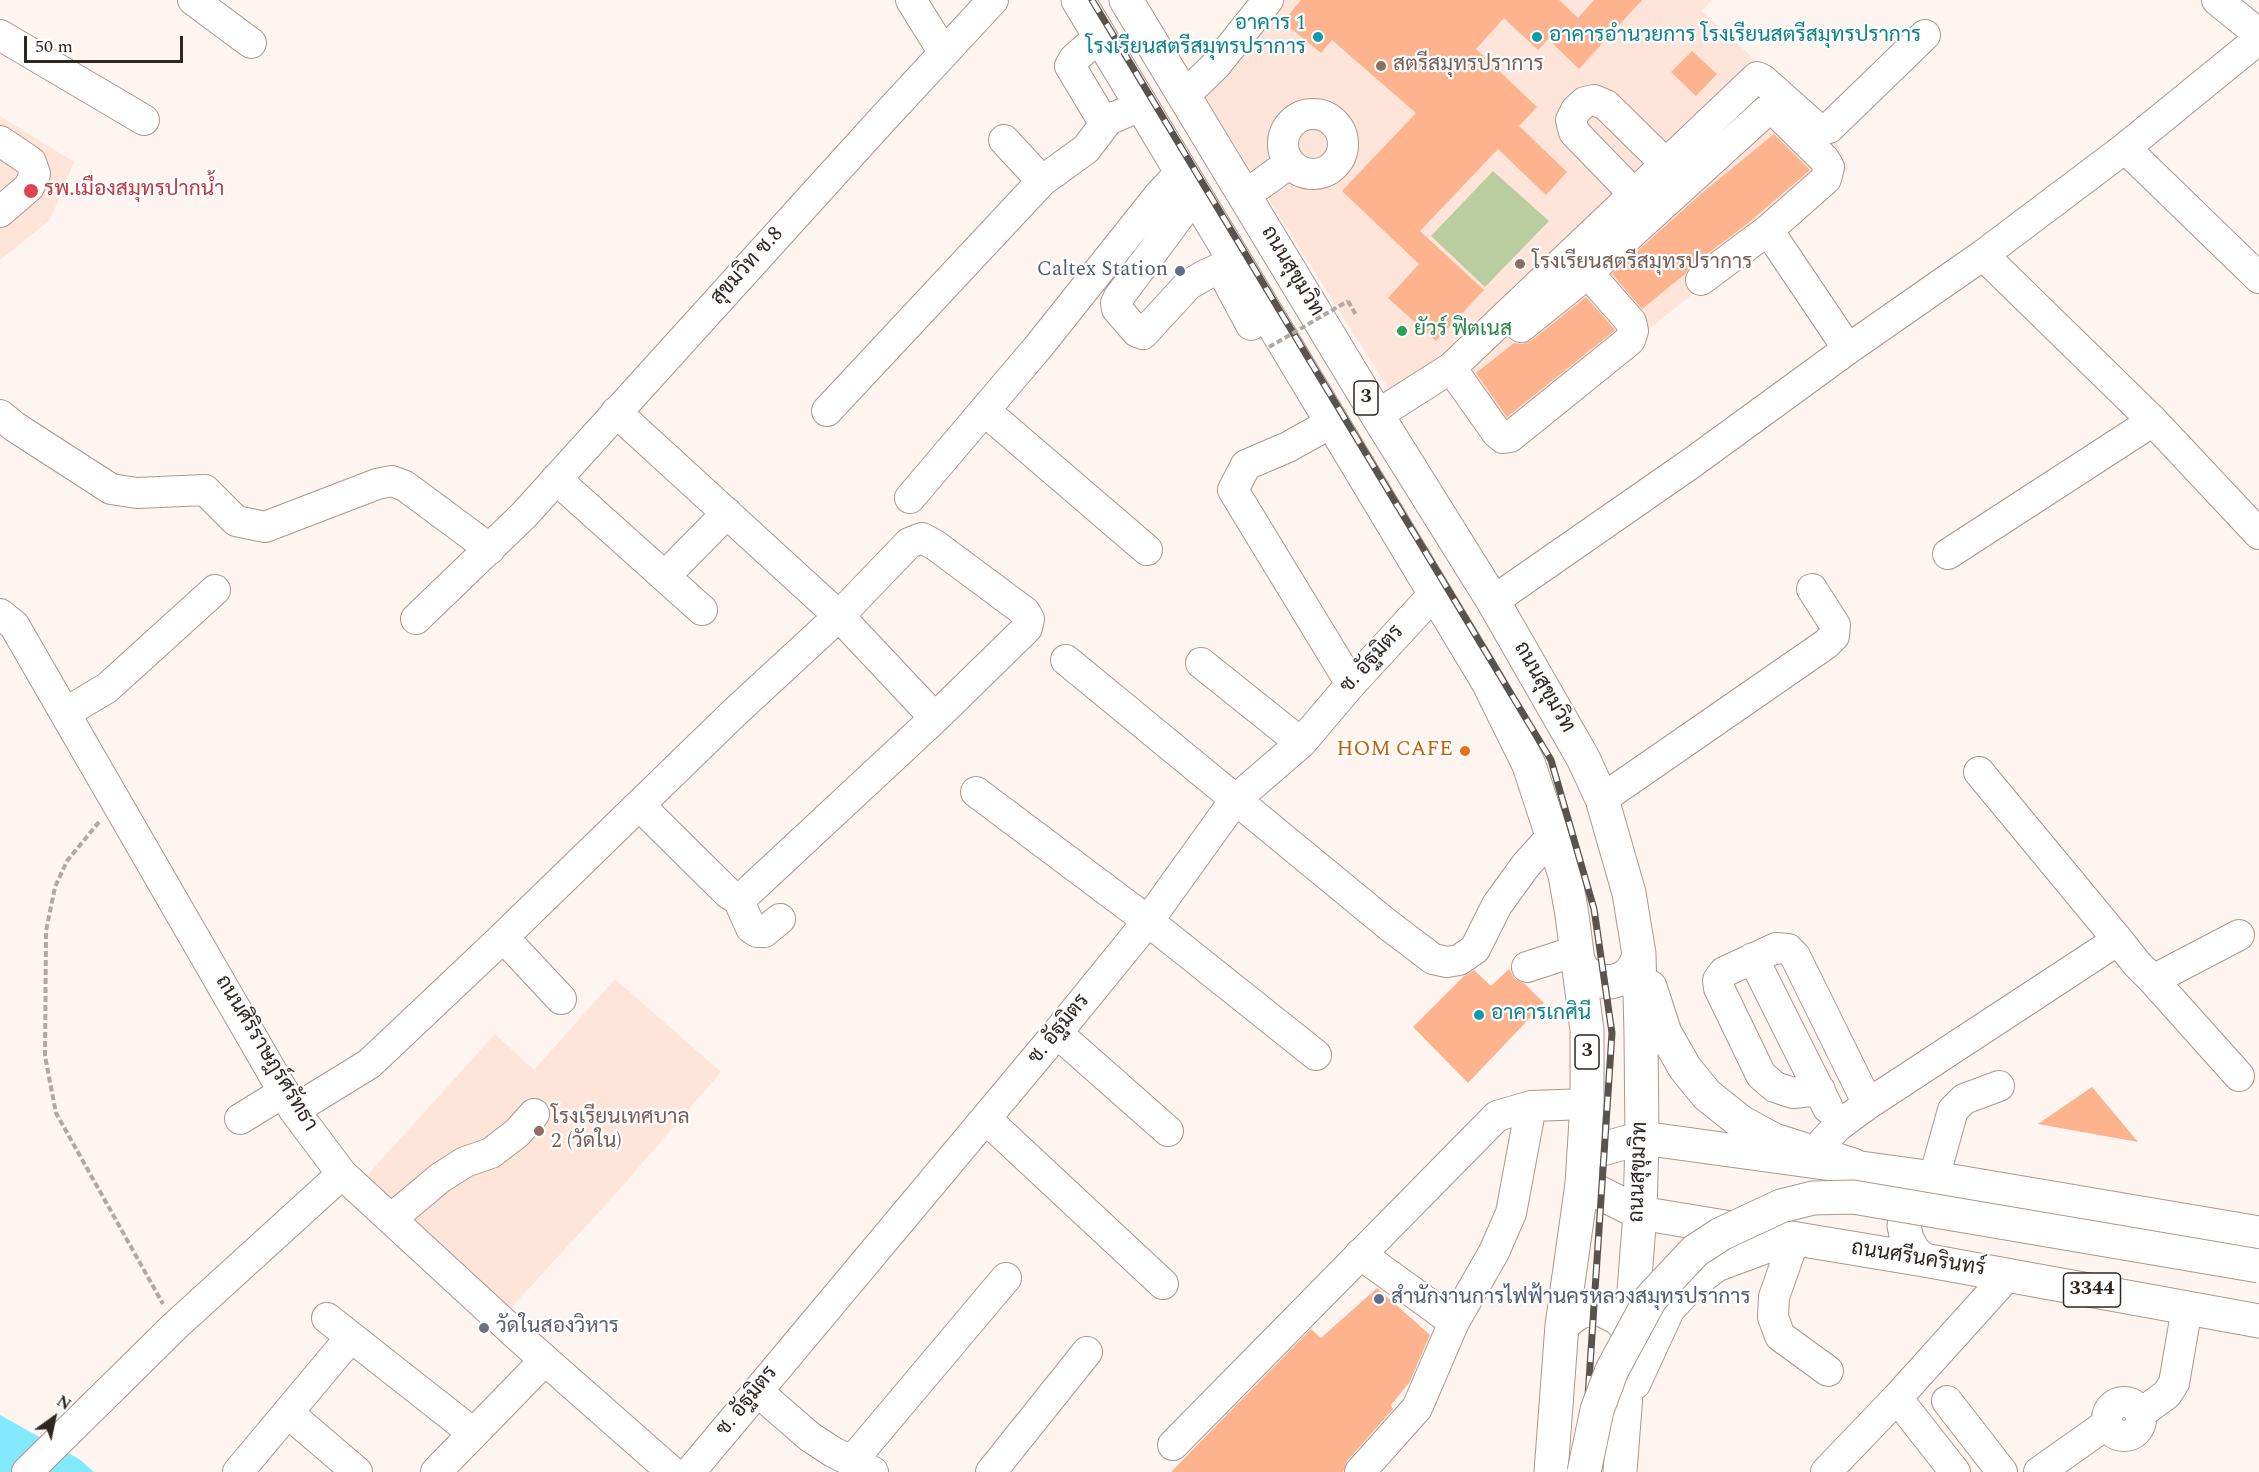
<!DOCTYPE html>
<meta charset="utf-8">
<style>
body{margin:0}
#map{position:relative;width:2259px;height:1472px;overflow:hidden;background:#fef4f0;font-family:Spectral,serif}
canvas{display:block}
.north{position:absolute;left:24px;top:1388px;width:60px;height:60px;-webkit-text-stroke:4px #fff;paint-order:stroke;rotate:33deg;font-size:16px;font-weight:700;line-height:24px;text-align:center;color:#2e2621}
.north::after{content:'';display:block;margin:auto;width:21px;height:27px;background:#2e2621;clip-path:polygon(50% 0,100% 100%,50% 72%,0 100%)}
.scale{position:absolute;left:24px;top:36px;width:159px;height:27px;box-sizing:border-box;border:3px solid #2e2621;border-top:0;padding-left:8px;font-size:18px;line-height:21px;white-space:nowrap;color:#2e2621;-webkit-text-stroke:4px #fff;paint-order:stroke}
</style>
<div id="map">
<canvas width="2259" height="1472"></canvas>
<div class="north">N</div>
<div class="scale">50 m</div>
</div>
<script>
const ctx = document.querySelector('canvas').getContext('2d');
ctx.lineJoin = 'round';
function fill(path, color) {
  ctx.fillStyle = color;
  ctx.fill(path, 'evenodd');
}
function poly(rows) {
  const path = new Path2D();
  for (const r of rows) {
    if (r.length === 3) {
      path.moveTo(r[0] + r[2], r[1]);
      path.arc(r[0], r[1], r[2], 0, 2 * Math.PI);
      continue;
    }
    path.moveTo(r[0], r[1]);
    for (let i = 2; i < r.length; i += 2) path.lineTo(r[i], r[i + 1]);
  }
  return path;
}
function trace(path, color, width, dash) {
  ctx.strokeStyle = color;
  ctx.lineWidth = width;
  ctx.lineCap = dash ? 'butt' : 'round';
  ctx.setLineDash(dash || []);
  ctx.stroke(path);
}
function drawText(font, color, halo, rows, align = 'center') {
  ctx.font = font + ' Spectral,Sarabun,serif';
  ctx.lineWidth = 4.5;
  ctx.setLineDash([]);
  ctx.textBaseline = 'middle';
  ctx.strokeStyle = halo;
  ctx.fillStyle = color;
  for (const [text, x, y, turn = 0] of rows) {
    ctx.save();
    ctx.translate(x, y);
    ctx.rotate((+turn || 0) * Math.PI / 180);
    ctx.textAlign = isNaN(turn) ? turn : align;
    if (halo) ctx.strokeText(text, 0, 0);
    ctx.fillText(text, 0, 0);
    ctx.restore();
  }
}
fill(poly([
 [1282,0,1712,0,1702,11,1829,128,1849,168,1504,446,1460,361,1391,393,1202,93],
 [0,116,74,162,50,220,0,260],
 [615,979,721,1072,619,1190,500,1320,353,1191,495,1034,534,1070]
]), '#ffe5d9');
fill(poly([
 [1493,171,1549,221,1485,287,1431,236]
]), '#bacd9f');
fill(poly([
 [0,1415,79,1459,94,1472,0,1472]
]), '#82e9fe');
fill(poly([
 [1301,0,1559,0,1578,18,1594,0,1642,0,1579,69,1548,39,1538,50,1504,18,1476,49,1537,107,1519,126,1567,172,1546,195,1498,149,1420,231,1484,290,1436,341,1388,298,1419,264,1342,191,1416,113,1332,40,1321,53,1283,22],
 [1692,51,1717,74,1696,96,1671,72],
 [1774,134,1810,170,1747,224,1691,266,1685,274,1642,309,1612,274,1702,193],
 [1586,297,1615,330,1507,417,1476,373,1514,343,1523,344,1532,340],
 [1509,969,1515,979,1525,984,1544,1003,1468,1083,1413,1027,1463,977,1474,970,1491,986],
 [2092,1087,2138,1142,2038,1124],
 [1377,1288,1430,1335,1409,1383,1391,1405,1393,1409,1347,1461,1343,1472,1171,1472,1311,1329,1321,1338]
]), '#fdb38e');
const minor = poly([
 [193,0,251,43],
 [911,0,944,53],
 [2217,0,2259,34],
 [0,35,144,120],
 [1100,36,1074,59,1070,66,1100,116,1108,120],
 [1184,96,1216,65,1268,0],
 [1313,144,30],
 [1004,140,1042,181],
 [0,141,31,162,35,174,29,187,0,212],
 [2125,148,2259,278],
 [1634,194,1574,132,1571,120,1576,110,1585,102,1594,100,1606,105,1666,164],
 [1195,195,1119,297,1116,303,1117,309,1137,332,1143,334,1188,285,1205,275,1234,262],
 [1244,196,1290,163],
 [1983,255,2153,421,2259,534],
 [1221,269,1251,325],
 [1701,280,1768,230],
 [1521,327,1588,273,1765,112,1770,110,1775,111,1824,159,1829,167,1826,179,1768,230,1848,349],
 [1451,368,1497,433,1503,438,1510,437,1630,340,1633,331,1631,322,1588,273],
 [827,411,1042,181,1086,149,1108,120,1142,105],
 [985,411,1147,550],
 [616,412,839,616,935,718],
 [0,415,15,427,111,489,137,493,205,490,236,521,265,527,377,484,392,481,405,486,490,549],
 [1377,415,1451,368,1757,77,1763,80,1818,129,1829,128,1925,35],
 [1331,423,1288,447,1246,465,1233,490,1351,684],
 [556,479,702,610],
 [910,498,1039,346,1160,194,1181,172],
 [1948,554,2153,421],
 [665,576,727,513],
 [1493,601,1693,462,1848,349,1983,255,2125,148,2259,39],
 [0,614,14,625,294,1110,342,1174,520,1338,672,1472],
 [416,619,524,515,880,122,993,0],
 [1066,660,1387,924,1433,959,1447,962,1459,960,1475,949,1497,905,1526,865,1552,836],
 [1201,663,1301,743],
 [65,713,107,688,215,590],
 [976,792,1148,921,1316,1055],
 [1602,799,1826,644,1834,636,1835,625,1812,589],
 [738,899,751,928,757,932,764,932,780,919],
 [503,937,561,999],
 [2118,940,2137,964,2153,980,2239,935],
 [1753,958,1828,1108],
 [1527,967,1576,951],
 [2153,980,2239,1076],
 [1057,1033,1168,1131],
 [1820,1090,1793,1093,1775,1087,1761,1075,1719,988,1718,980,1724,972,1776,948,1788,949,1795,956,1868,1104],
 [294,1110,369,1064,495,945,734,713,839,616,909,543,922,538,935,545,1025,612,1029,619,1027,628,935,718,747,893,738,899,729,894,639,805],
 [240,1119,284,1092],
 [986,1119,1163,1284],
 [1814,1152,1838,1126,1868,1104,2118,940,1979,772],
 [1934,1178,1953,1110,1964,1099,1999,1086],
 [391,1219,440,1178,465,1162,491,1153,517,1133,534,1114],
 [1794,1240,1774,1297,1773,1317,1780,1336,1828,1371],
 [1360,1254,1454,1322],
 [327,1318,473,1433],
 [757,1391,810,1437,833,1452,873,1472],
 [1897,1398,1955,1472],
 [1947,1401,2002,1472],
 [2124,1419,17],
 [288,1413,357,1472],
 [2140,1414,2167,1394,2174,1383,2187,1308],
 [1173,1445,1497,1116,1531,1106,1587,1104],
 [852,1461,1006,1278],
 [27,1472,175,1326,342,1174],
 [238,1472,351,1337],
 [436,1472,545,1360],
 [690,1472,1057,1033,1148,921,1235,800,1301,743,1351,684,1434,594],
 [991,1472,1087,1352],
 [1360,1472,1417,1408,1454,1322,1494,1252,1511,1213,1531,1106],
 [1826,1472,1897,1398,2008,1275],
 [2039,1472,2107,1424]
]);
const major = poly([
 [1584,1154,1642,1138,1934,1178,2259,1233],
 [1582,1184,1640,1213,1924,1260,2259,1321],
 [1924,1260,1914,1252,1907,1239,1904,1226,1906,1213,1912,1201,1929,1189]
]);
const highway = poly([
 [1078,0,1488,682,1529,765,1565,875,1572,915,1587,1030,1587,1104,1582,1184,1562,1325,1551,1472],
 [1126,0,1377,415,1493,601,1583,758,1602,799,1629,893,1639,954,1641,1034,1642,1138,1640,1213,1620,1472],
 [1576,952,1578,961,1583,970,1591,977,1601,981,1611,982,1621,979,1630,973,1636,964,1639,954],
 [1650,987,1665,1033,1685,1068,1707,1095,1741,1122,1774,1140,1853,1165],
 [1562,1325,1579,1312,1598,1308,1618,1318,1630,1331],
 [1634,1383,1668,1309,1691,1284,1716,1265,1786,1239]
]);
trace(minor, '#ad968c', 32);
trace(major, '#ad968c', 35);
trace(highway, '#ad968c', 35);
trace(poly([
 [1348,301,1356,315],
 [99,822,67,861,55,887,46,931,45,1056,56,1113,163,1304]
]), '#b1a8a4', 4, [6, 3]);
trace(minor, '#fff', 30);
trace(major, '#fff', 33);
trace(highway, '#fff', 33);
const rail = poly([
 [1092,0,1551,760,1594,909,1612,1033,1583,1472]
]);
trace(rail, '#5a524d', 7);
trace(rail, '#fff', 4.5, [14]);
const highwayBridge = poly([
 [1584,1472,1597,1410,1612,1370,1651,1298,1695,1251,1721,1234,1781,1206,1813,1198,1853,1197,2259,1266]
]);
trace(highwayBridge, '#ad968c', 35, []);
trace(poly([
 [1269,347,1348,301]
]), '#b1a8a4', 4, [6, 3]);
trace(highwayBridge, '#fff', 33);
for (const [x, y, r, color] of [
 [1318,37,6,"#0f9aa8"],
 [1537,37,6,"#0f9aa8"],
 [1381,66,6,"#8d6e63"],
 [31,191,8,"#e0444e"],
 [1520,264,6,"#8d6e63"],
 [1180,271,6,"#5c6f8a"],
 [1402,331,6,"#2e9e5b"],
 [1465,751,6,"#e8710a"],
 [1479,1015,6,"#0f9aa8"],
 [539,1131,6,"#8d6e63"],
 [1379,1299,6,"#5c6f8a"],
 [484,1328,6,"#6b7280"]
]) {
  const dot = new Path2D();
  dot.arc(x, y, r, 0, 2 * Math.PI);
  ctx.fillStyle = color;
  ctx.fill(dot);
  trace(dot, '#fff', 2);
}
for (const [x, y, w] of [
 [1366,398,24],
 [1587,1052,24],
 [2092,1290,57]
]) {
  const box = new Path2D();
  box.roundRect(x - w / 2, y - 17, w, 34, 4.5);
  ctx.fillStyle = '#fff';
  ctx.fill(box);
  trace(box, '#2e2621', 1.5);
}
drawText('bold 20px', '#2e2621', null, [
 ["3",1366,398],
 ["3",1587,1052],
 ["3344",2092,1290]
]);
drawText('21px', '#0d838f', '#fff', [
 ["อาคาร 1",1306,25,"right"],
 ["โรงเรียนสตรีสมุทรปราการ",1306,49,"right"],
 ["อาคารอำนวยการ โรงเรียนสตรีสมุทรปราการ",1549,37],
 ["อาคารเกศินี",1491,1015]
], 'left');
drawText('21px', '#785e54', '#fff', [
 ["สตรีสมุทรปราการ",1393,66],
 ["โรงเรียนสตรีสมุทรปราการ",1532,264],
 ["โรงเรียนเทศบาล",551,1119],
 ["2 (วัดใน)",551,1143]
], 'left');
drawText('21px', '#be3a42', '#fff', [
 ["รพ.เมืองสมุทรปากน้ำ",44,191]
], 'left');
drawText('21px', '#2e2621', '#fff', [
 ["สุขมวิท ซ.8",748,267,-48],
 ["ถนนสุขุมวิท",1291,272,59],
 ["ซ. อัฐมิตร",1373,660,-48],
 ["ถนนสุขุมวิท",1543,688,60],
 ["ซ. อัฐมิตร",1060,1030,-51],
 ["ถนนศิริราษฎร์ศรัทธา",265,1054,59],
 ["ถนนสุขุมวิท",1640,1172,-88],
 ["ถนนศรีนครินทร์",1918,1260,9],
 ["ซ. อัฐมิตร",748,1402,-51]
]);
drawText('21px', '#4e5e75', '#fff', [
 ["Caltex Station",1168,271],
 ["สำนักงานการไฟฟ้านครหลวงสมุทรปราการ",1391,1299,"left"]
], 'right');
drawText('21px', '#27864d', '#fff', [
 ["ยัวร์ ฟิตเนส",1414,331]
], 'left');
drawText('21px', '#c56008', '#fff', [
 ["HOM CAFE",1453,751]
], 'right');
drawText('21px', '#5b616d', '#fff', [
 ["วัดในสองวิหาร",496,1328]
], 'left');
</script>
